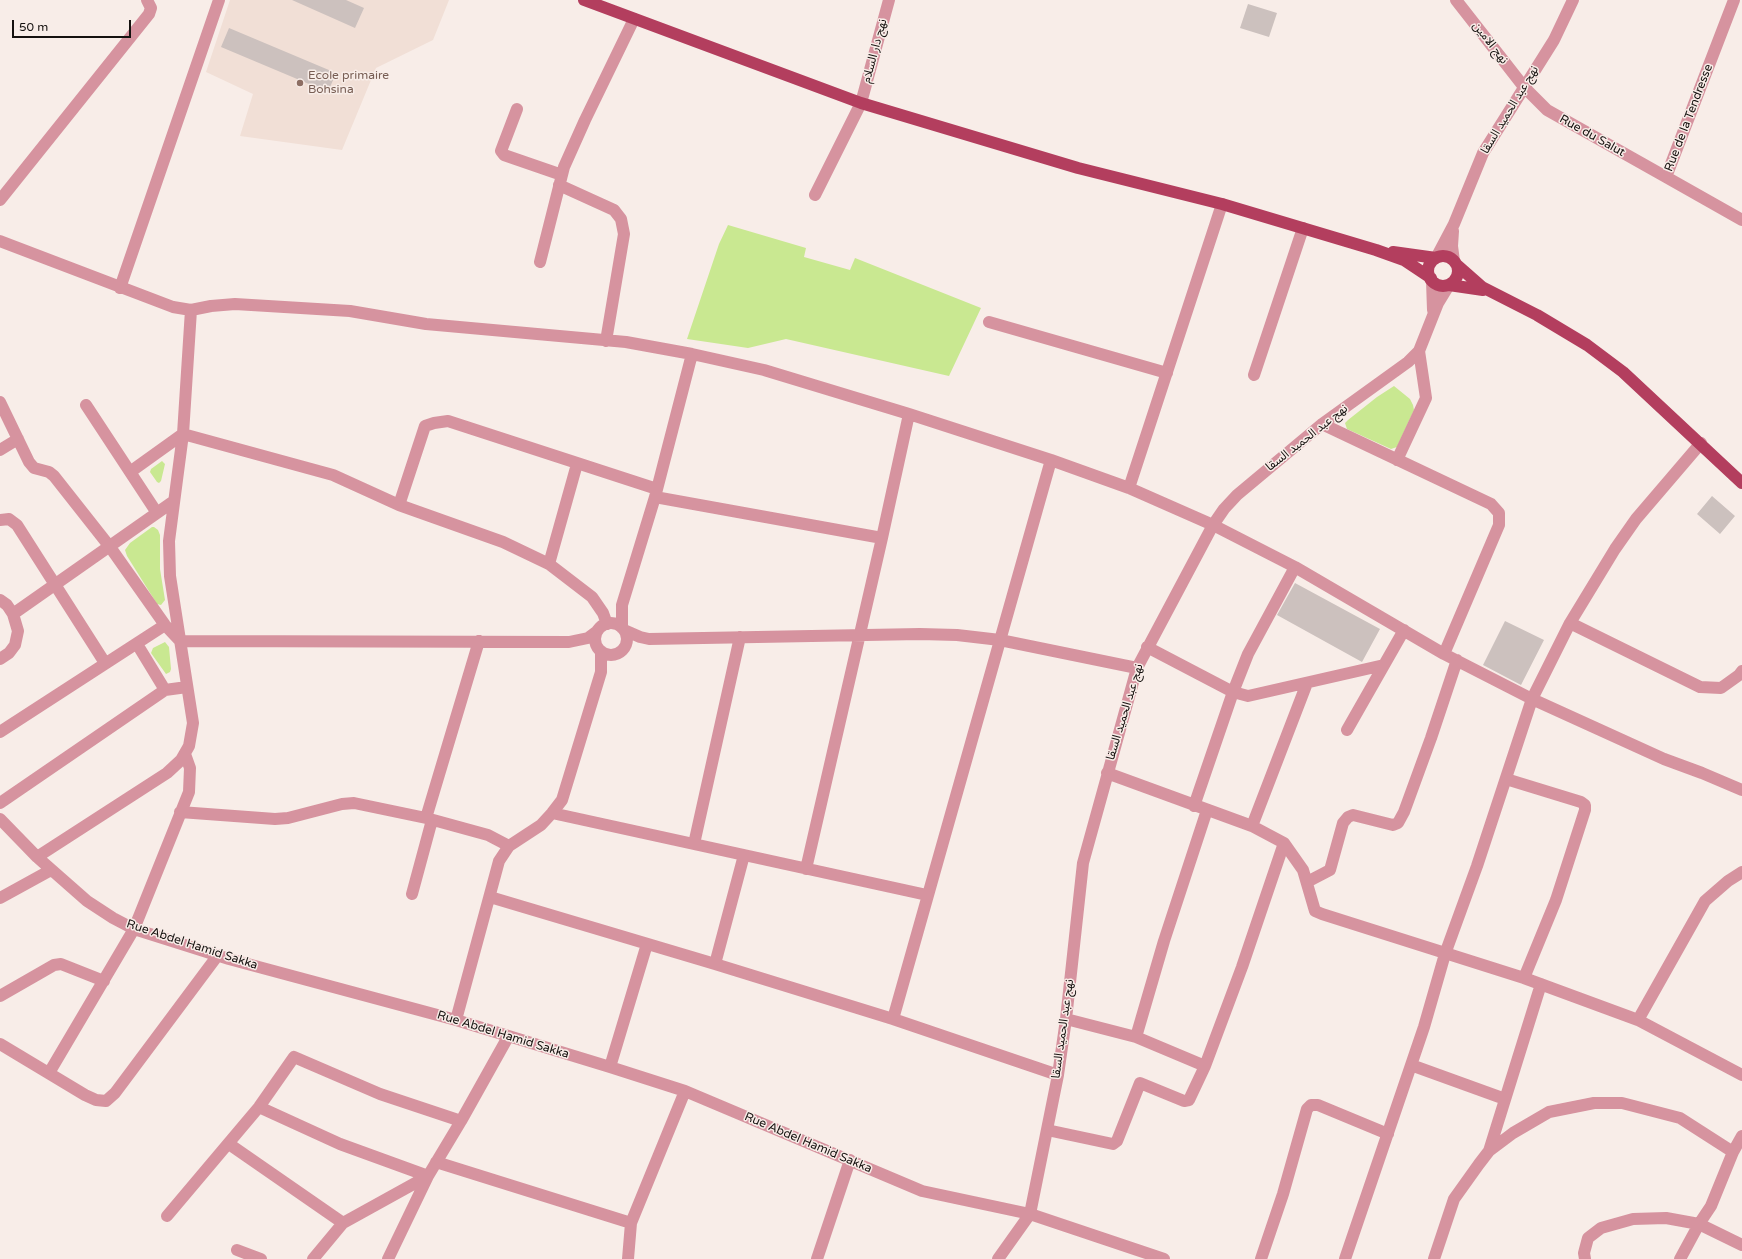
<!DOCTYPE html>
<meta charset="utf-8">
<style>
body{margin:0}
#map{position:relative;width:1742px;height:1259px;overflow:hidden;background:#f8ede8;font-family:"Varela Round",sans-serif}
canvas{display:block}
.scale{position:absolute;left:12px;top:20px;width:119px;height:18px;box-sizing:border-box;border:2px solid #15110f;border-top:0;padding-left:5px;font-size:12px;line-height:14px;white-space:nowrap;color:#15110f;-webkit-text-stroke:3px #f8ede8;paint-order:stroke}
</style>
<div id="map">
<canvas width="1742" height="1259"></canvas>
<div class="scale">50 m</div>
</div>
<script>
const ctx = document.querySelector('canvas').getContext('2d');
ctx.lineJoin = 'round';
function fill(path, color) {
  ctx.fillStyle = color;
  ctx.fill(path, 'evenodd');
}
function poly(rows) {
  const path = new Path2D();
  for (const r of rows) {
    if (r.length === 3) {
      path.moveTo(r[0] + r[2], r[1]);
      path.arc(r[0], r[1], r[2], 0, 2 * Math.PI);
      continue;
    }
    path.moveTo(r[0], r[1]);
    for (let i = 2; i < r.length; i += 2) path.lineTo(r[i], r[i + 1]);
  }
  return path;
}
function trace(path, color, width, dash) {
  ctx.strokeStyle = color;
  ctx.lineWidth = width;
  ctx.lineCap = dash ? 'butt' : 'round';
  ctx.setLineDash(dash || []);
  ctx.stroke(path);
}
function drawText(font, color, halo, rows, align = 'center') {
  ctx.font = font + ' "Varela Round","Noto Sans Arabic",sans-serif';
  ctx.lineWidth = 3;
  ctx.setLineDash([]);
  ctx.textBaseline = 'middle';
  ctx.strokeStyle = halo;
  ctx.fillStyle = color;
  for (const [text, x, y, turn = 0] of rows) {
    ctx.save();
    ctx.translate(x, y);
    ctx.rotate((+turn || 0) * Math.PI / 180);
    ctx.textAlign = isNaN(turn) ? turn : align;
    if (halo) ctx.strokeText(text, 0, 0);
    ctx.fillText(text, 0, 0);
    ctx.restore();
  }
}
fill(poly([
 [230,0,449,0,433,40,376,68,342,150,240,136,253,94,206,72]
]), '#f1dfd6');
fill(poly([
 [728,225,806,248,804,257,850,270,855,258,981,308,949,376,786,339,748,348,687,339,719,244],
 [1394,386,1410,399,1413,405,1414,410,1397,447,1391,449,1347,429,1345,423,1348,420,1377,397],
 [162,461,165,464,161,481,159,483,157,482,150,472,151,469],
 [152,527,154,527,158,530,160,535,160,569,165,600,161,605,157,604,127,556,125,550,130,543],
 [165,642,169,647,171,669,170,672,166,674,151,653,153,648]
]), '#c9e891');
fill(poly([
 [292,0,346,0,364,8,355,28],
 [1248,4,1277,13,1269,37,1240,28],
 [229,28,336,73,328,92,221,47],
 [1712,496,1735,516,1720,534,1697,514],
 [1295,583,1380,629,1362,662,1277,615],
 [1505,621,1544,640,1521,685,1483,665]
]), '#ccc1be');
trace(poly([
 [1456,0,1524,87,1547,110,1666,177],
 [1734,0,1666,177,1742,220],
 [517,109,501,151,504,155,562,175],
 [559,185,614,210,621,219,624,234,606,341],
 [815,195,861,103,889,0],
 [0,200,149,14,151,8,147,0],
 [1453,231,1452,246,1454,261],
 [0,241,173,307,191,310,211,306,235,304,350,311,426,324,626,342,692,354,764,370,909,414,1051,460,1129,488,1213,525,1295,567,1444,654,1532,699,1664,759,1702,773,1742,790],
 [1436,258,1454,224,1483,153,1554,40,1573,0],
 [540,262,564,167,585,120,634,19],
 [1432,281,1433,310],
 [120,288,219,0],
 [989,322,1167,373],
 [1254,375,1303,228],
 [0,402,29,462,34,468,49,472,54,476,110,547,165,625,180,641,569,642,588,638,596,632],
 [86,405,157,513],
 [1322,424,1491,504,1499,513,1499,525,1444,654],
 [0,450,18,439],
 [1397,460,1426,398,1419,351],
 [130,472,183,434,333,475,399,505,503,542,549,564,592,597,603,613,607,624],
 [1129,488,1222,204],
 [655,497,882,538],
 [399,505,425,426,434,423,448,421,657,489],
 [0,520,9,519,17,525,105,663],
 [549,564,577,464],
 [0,600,7,605,13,614,18,631,15,645,9,653,0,659],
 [13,614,174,501],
 [1570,623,1700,687,1721,688,1739,675,1742,671],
 [611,639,16],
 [622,628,622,605,655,497,692,354],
 [624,630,640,637,649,639,920,634,957,635,1000,640,1137,668],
 [137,644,165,690],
 [1147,647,1233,692,1248,696,1384,665],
 [1347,730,1404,630],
 [0,732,165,625],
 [1107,773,1252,826,1284,843,1303,870,1315,911,1322,914,1524,978,1556,900,1585,810,1585,805,1581,802,1506,779],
 [0,803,165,690,187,687],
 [1194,806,1233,692,1248,654,1295,567],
 [180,812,275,819,288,818,342,804,354,803,426,818,488,835,509,846],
 [552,813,927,895],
 [426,818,479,641],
 [0,819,37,857,87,901,113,918,134,929,229,959,456,1020,610,1067,685,1091,922,1191,1030,1214,1164,1259],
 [1252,826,1307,683],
 [694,844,740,637],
 [37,857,167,773,181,760,189,746,193,723,170,576,169,541,183,434,191,310],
 [806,869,882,538,909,414],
 [1307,882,1330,870,1343,823,1348,817,1353,815,1393,825,1398,823,1404,812,1431,738,1457,660],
 [412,894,432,820],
 [490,897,715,964,893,1019,1058,1075],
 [0,898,51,870],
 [715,964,744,855],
 [1524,978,1638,1020,1742,1075],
 [0,996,54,965,61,964,104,981],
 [893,1019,1051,460],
 [1066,1019,1136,1037,1205,1066],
 [456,1020,499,861,509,846,541,825,552,813,562,800,601,672,601,651],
 [1638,1020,1705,901,1728,881,1742,872],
 [1136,1037,1164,941,1207,810],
 [0,1044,85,1095,96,1100,106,1101,115,1093,218,955],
 [1411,1065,1505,1099],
 [610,1067,647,944],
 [49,1073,134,929,189,792,190,768,185,754],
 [259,1107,340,1144,428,1176],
 [1047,1130,1113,1144,1117,1141,1140,1083,1184,1101,1189,1100,1205,1066,1242,967,1284,843],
 [1742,1136,1733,1152,1711,1206,1699,1224,1742,1245],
 [229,1144,343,1223],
 [1489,1151,1541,984],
 [436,1162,631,1223],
 [167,1216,259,1107,294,1057,380,1094,461,1121],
 [237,1250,261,1259],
 [313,1259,343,1223,428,1176],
 [388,1259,428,1176,461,1121,508,1037],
 [628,1259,631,1223,685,1091],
 [817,1259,850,1160],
 [998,1259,1030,1214,1058,1075,1066,1019,1083,863,1137,668,1213,525,1224,509,1237,495,1322,424,1408,362,1419,351,1438,303,1449,285],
 [1261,1259,1283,1194,1307,1109,1311,1105,1318,1105,1388,1134],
 [1345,1259,1424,1027,1445,954,1477,866,1532,699,1570,623,1615,549,1636,519,1701,443],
 [1434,1259,1454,1199,1479,1164,1489,1151,1513,1133,1549,1112,1594,1103,1622,1103,1680,1118,1733,1152],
 [1585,1259,1584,1253,1588,1238,1601,1228,1633,1219,1666,1218,1699,1224,1680,1259]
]), '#d6939f', 12);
trace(poly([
 [584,0,861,103,1078,168,1222,204,1376,250,1404,260,1431,278],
 [1393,252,1436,258],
 [1443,271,15],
 [1457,265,1482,287,1537,315,1587,345,1623,372,1742,483],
 [1449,285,1483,290]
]), '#b33e5e', 12);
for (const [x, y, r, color] of [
 [300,83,4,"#8d6e63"]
]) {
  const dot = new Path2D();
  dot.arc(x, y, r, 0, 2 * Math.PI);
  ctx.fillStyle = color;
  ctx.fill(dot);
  trace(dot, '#f8ede8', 1.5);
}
drawText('12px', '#15110f', '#f8ede8', [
 ["نهج الامين",1490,43,52],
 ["نهج دار السلام",875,51,-75],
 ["نهج عبد الحميد السقا",1510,110,-59],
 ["Rue de la Tendresse",1689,118,-69],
 ["Rue du Salut",1592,136,29],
 ["نهج عبد الحميد السقا",1307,438,-38],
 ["نهج عبد الحميد السقا",1125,712,-73],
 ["Rue Abdel Hamid Sakka",192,945,18],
 ["نهج عبد الحميد السقا",1063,1029,-82],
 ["Rue Abdel Hamid Sakka",503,1035,17],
 ["Rue Abdel Hamid Sakka",808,1143,23]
]);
drawText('12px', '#785e54', '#f8ede8', [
 ["Ecole primaire",308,76],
 ["Bohsina",308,90]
], 'left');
</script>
